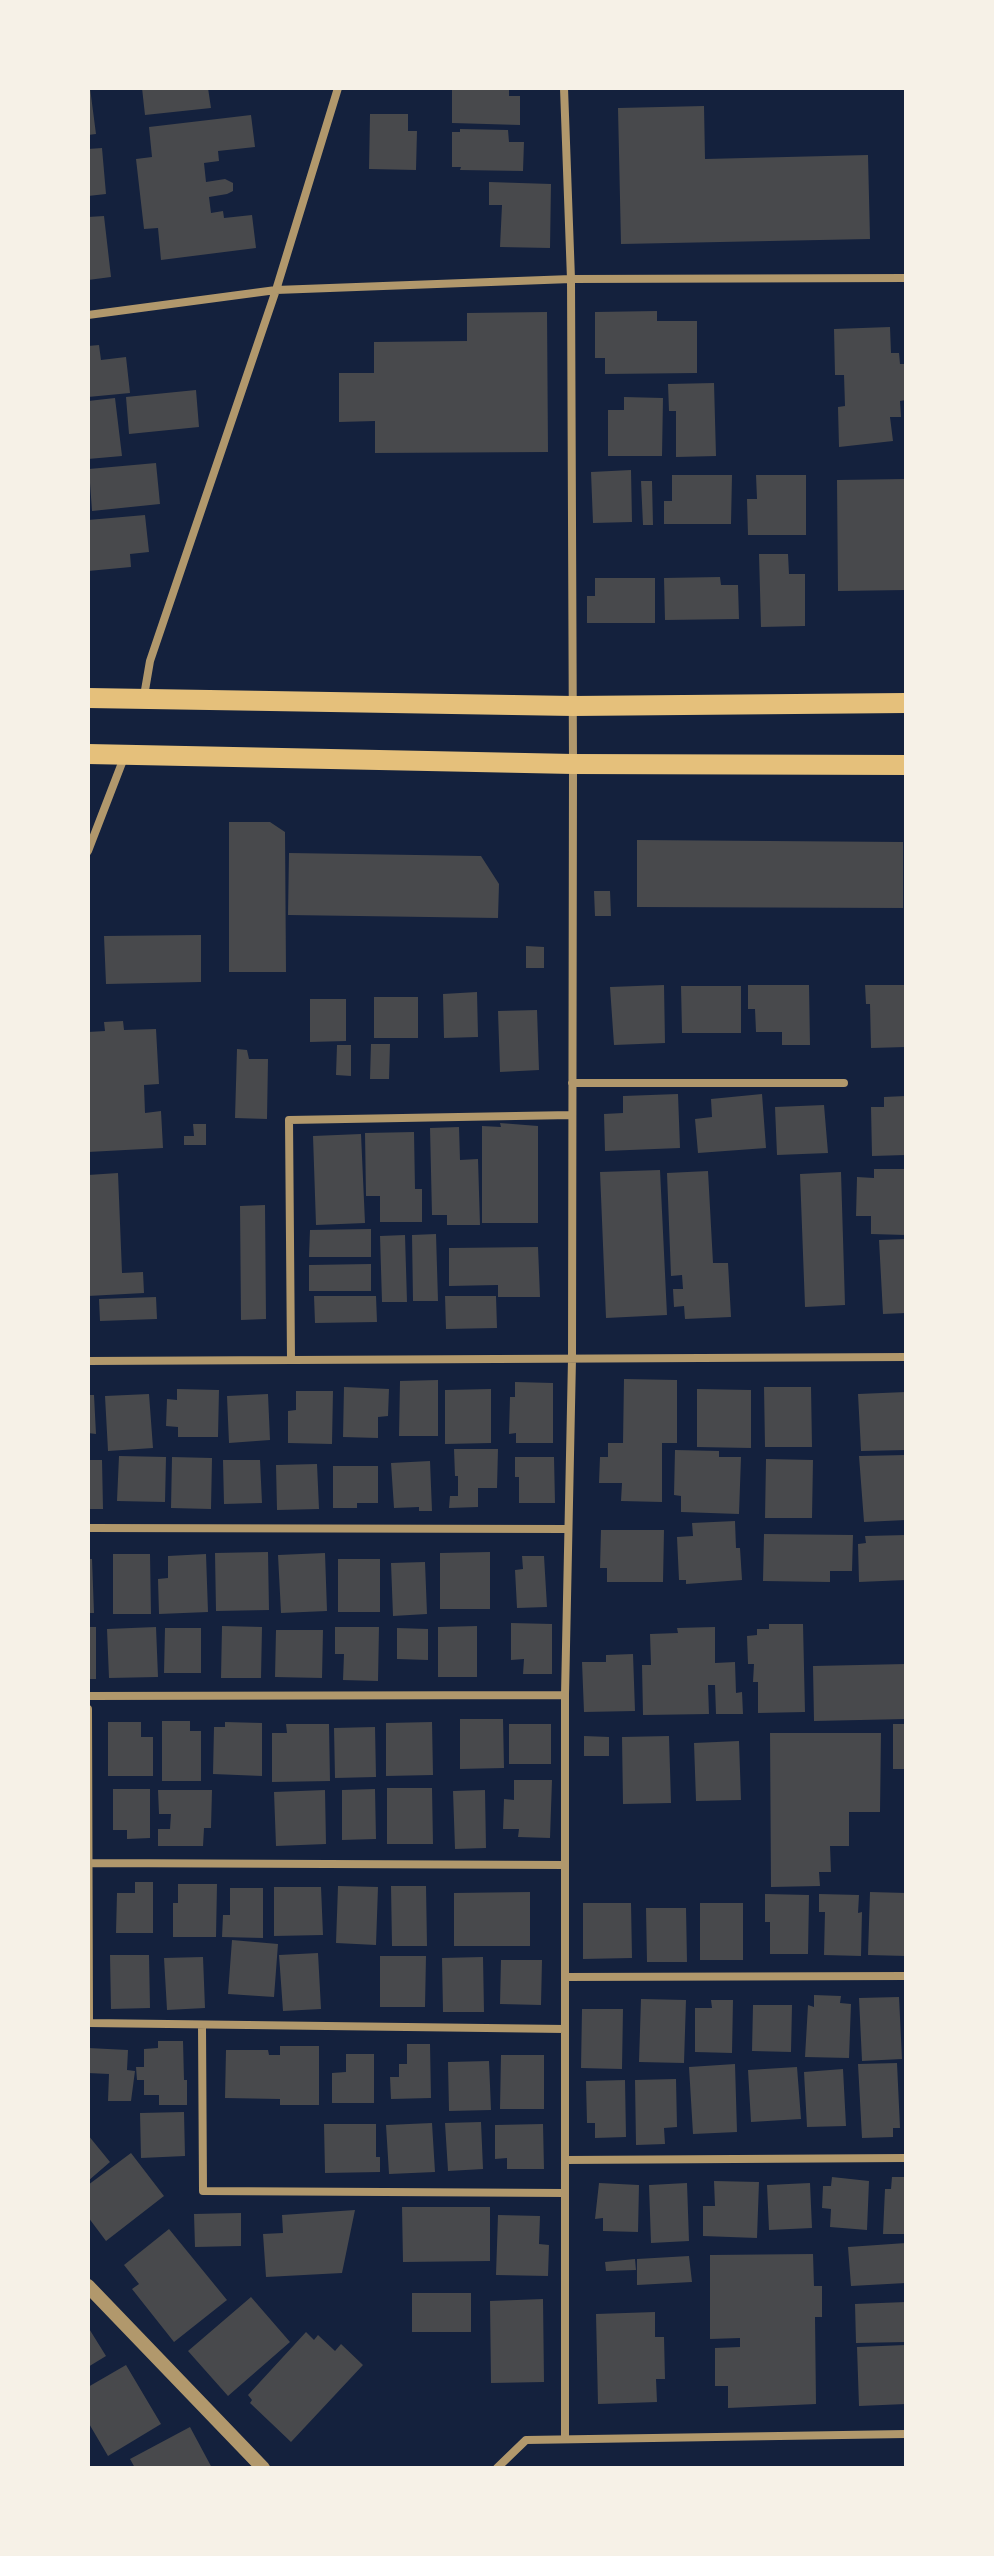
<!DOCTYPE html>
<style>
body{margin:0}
#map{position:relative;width:994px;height:2556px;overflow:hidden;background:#14213d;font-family:Lora,serif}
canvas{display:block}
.frame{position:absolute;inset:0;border:90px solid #f6f1e7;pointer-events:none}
</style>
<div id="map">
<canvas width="994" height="2556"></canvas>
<div class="frame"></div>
</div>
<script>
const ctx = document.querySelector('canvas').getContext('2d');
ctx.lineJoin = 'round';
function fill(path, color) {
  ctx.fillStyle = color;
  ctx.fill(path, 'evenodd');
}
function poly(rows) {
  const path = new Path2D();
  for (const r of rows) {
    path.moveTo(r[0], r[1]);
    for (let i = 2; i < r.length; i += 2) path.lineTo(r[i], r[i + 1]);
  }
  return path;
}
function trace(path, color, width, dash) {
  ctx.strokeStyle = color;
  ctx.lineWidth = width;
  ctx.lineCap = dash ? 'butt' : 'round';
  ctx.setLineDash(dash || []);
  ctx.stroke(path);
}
fill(poly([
 [88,88,90,88,96,134,88,135],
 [142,88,208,88,211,108,145,115],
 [452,88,509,88,509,96,520,96,520,125,452,123],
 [704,106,705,159,868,155,870,239,621,244,618,108],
 [370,114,408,114,408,131,417,131,416,170,369,169],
 [251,115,255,147,218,151,219,161,204,163,206,182,225,179,233,183,233,191,227,194,209,197,211,213,223,211,224,218,252,215,256,248,161,260,158,228,144,229,136,159,152,157,149,127],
 [460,129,508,130,509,142,524,142,523,171,460,170,461,167,452,167,452,132,460,132],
 [102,148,106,194,88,196,88,149],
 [489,182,551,184,550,248,500,247,502,205,489,205],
 [104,216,111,277,88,280,88,217],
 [657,311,657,321,697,321,697,373,605,374,605,358,595,358,595,312],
 [547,312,548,452,375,453,375,421,339,422,339,373,374,373,374,342,467,341,467,313],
 [890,327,891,353,899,353,900,364,906,364,906,400,900,401,901,417,890,417,893,441,839,447,838,407,845,406,844,375,835,375,834,329],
 [99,345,101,360,126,357,130,393,88,397,88,346],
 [714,383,716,456,676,457,676,411,669,411,668,384],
 [196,390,199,427,129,434,126,397],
 [624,397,663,398,662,456,608,456,608,410,624,410],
 [115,398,122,456,88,459,88,401],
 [156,463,160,504,92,511,89,469],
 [631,470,632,522,593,523,591,472],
 [672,475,732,475,731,524,664,524,664,501,672,501],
 [756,475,806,475,806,535,748,535,747,499,757,499],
 [906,479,906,590,838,591,837,480],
 [641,481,652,481,653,525,643,525],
 [145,515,149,552,130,554,131,567,88,571,88,520],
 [759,554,788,554,789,574,805,574,805,626,761,627],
 [720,577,721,585,738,585,739,619,665,620,664,578],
 [595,578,655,578,655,623,587,623,587,596,595,596],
 [229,822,270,822,285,832,286,972,229,972],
 [637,840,903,842,903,908,637,907],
 [289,853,481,856,499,884,498,918,288,915],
 [594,891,610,891,611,916,595,916],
 [201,935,201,982,106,984,104,936],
 [526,946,544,947,544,968,526,968],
 [664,985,665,1043,614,1045,610,987],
 [748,985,809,985,810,1045,782,1045,782,1032,756,1032,755,1009,748,1009],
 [865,985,906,985,906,1047,871,1048,870,1004,866,1004],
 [681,986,741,986,741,1033,682,1033],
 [477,992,478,1037,444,1038,443,994],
 [374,997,418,997,418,1038,374,1038],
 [310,999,346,999,346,1041,310,1042],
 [537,1010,539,1070,500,1072,498,1011],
 [123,1021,124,1030,156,1029,159,1084,144,1085,145,1113,161,1111,163,1148,88,1152,88,1032,105,1031,104,1022],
 [371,1044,390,1044,389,1079,370,1079],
 [337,1045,351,1045,351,1076,336,1075],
 [237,1049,247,1050,249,1059,268,1059,267,1119,235,1118],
 [678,1094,680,1148,605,1151,604,1114,623,1113,623,1096],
 [762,1094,766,1148,698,1153,695,1119,712,1117,711,1099],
 [906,1096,906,1155,872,1156,871,1107,884,1107,884,1097],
 [824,1105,828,1153,777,1155,775,1107],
 [500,1123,538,1126,538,1223,482,1223,482,1126,501,1127],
 [193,1124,206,1124,206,1145,184,1145,184,1136,194,1136],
 [459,1127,460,1160,478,1159,480,1225,447,1225,447,1215,432,1215,430,1128],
 [414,1132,415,1189,422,1189,422,1222,380,1222,380,1196,366,1196,365,1133],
 [361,1134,365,1223,316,1225,313,1136],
 [874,1169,906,1169,906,1235,871,1234,871,1216,856,1216,857,1177,874,1178],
 [660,1170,667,1315,606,1318,600,1172],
 [708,1171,713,1263,728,1263,731,1317,685,1319,684,1306,674,1307,673,1289,683,1289,682,1275,671,1276,667,1173],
 [841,1172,845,1305,805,1307,800,1174],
 [118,1173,122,1273,143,1272,144,1293,88,1296,88,1175],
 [265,1205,266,1319,241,1320,240,1206],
 [371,1229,371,1257,309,1257,310,1230],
 [436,1234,438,1301,413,1301,412,1235],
 [405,1235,407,1302,382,1302,380,1236],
 [906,1239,906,1313,883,1314,879,1240],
 [538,1247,540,1297,498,1297,498,1285,449,1286,449,1248],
 [371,1264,371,1291,309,1291,309,1265],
 [314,1296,376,1296,377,1322,315,1323],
 [445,1296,496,1296,497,1328,446,1329],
 [156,1297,157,1319,100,1321,99,1299],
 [624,1379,677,1380,677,1443,662,1443,662,1502,621,1501,622,1483,599,1483,600,1457,608,1457,608,1443,623,1443],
 [438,1380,438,1436,399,1436,400,1381],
 [515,1382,553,1383,553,1443,516,1443,516,1433,509,1434,510,1397,515,1397],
 [344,1387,389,1389,388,1416,378,1417,378,1438,343,1437],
 [764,1387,811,1387,812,1447,765,1447],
 [177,1389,219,1390,218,1437,178,1437,178,1427,166,1426,167,1399,177,1400],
 [491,1389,491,1443,445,1444,445,1390],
 [697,1389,751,1390,751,1448,697,1447],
 [296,1391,333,1391,332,1444,288,1443,288,1411,296,1410],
 [906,1392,906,1450,861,1451,858,1394],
 [149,1394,153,1448,108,1451,105,1396],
 [268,1394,270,1440,229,1443,227,1396],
 [88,1395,94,1395,96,1434,88,1433],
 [454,1449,498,1449,497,1488,478,1488,478,1507,449,1508,450,1496,458,1496,458,1476,455,1476],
 [675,1450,719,1451,719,1457,741,1457,739,1514,681,1512,681,1496,674,1495],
 [906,1455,906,1520,864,1522,859,1456],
 [119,1456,166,1457,165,1502,117,1501],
 [172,1457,212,1458,211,1509,171,1508],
 [515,1457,554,1457,555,1503,519,1503,519,1477,515,1477],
 [766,1459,813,1460,812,1518,765,1518],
 [88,1460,102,1460,103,1509,88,1509],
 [223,1460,260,1460,262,1503,224,1504],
 [430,1461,432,1511,419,1511,419,1507,394,1508,391,1463],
 [317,1464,319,1509,277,1510,276,1465],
 [333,1466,378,1466,378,1503,357,1503,357,1508,333,1508],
 [735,1521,736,1548,740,1548,742,1580,686,1584,686,1580,679,1580,677,1537,693,1536,692,1523],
 [601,1530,664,1530,663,1582,607,1582,607,1568,600,1568],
 [764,1534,853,1535,852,1571,830,1571,830,1582,763,1581],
 [906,1535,906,1580,859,1582,858,1544,866,1543,865,1536],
 [268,1552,269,1610,216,1611,215,1553],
 [490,1552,490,1609,440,1609,440,1553],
 [325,1553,327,1611,281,1613,278,1555],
 [113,1554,150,1554,151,1614,113,1614],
 [206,1554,208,1612,159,1614,158,1579,168,1578,168,1556],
 [522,1556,544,1556,547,1607,517,1608,515,1570,523,1569],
 [88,1559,92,1559,94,1613,88,1613],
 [338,1559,380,1559,380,1612,338,1612],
 [425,1562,427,1614,393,1616,391,1563],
 [511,1623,552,1624,552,1674,523,1674,524,1659,511,1660],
 [769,1624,803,1624,805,1712,758,1713,758,1682,753,1682,754,1664,748,1664,747,1636,757,1635,757,1629,769,1629],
 [222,1626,262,1627,261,1678,221,1678],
 [477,1626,477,1677,438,1677,438,1627],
 [88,1627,96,1627,96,1679,88,1679],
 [156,1627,158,1677,109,1678,107,1629],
 [335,1627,379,1627,378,1681,343,1680,344,1654,335,1654],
 [715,1627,715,1663,735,1662,736,1693,742,1692,743,1714,716,1714,715,1685,708,1685,709,1714,643,1715,642,1665,651,1665,650,1634,678,1633,677,1628],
 [165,1628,201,1628,201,1673,164,1673],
 [397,1628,428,1629,428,1660,397,1659],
 [276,1630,323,1630,322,1678,275,1677],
 [633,1654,635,1711,584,1712,582,1662,606,1662,606,1655],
 [906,1664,906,1719,814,1721,813,1666],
 [460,1719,503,1719,504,1768,460,1769],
 [162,1721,190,1721,190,1731,201,1731,201,1781,162,1781],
 [108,1722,141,1722,141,1737,153,1737,153,1776,108,1776],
 [225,1722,262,1723,262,1776,213,1774,214,1727,225,1727],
 [432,1722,433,1775,386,1776,386,1723],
 [286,1724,329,1724,330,1781,272,1782,272,1733,287,1733],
 [509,1724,551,1724,551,1764,509,1764],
 [893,1724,906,1724,906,1769,893,1769],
 [375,1727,376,1777,335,1778,334,1728],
 [770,1733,881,1733,880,1812,849,1812,849,1846,830,1846,831,1872,819,1872,820,1886,771,1887],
 [584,1736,609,1737,609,1756,584,1756],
 [669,1736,671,1803,623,1804,622,1737],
 [739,1741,741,1800,696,1801,694,1743],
 [514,1780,552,1780,550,1838,518,1837,519,1829,503,1829,504,1799,514,1800],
 [387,1788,432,1788,433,1844,387,1844],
 [113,1789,150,1789,150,1838,127,1839,127,1830,113,1830],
 [375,1789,376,1839,342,1840,342,1790],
 [158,1790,212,1790,211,1828,204,1828,203,1846,158,1846,158,1829,170,1829,171,1814,159,1814],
 [325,1790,326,1844,276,1846,274,1792],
 [485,1790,486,1848,455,1849,453,1791],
 [135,1882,153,1882,153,1933,116,1933,117,1893,135,1893],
 [178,1884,217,1884,216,1937,173,1937,173,1903,178,1903],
 [338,1886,378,1887,376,1945,336,1943],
 [391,1886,426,1886,427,1946,392,1946],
 [274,1887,321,1887,323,1935,274,1936],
 [230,1888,263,1888,263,1938,222,1937,223,1915,230,1915],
 [530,1892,530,1946,454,1946,454,1893],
 [870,1892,906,1893,906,1956,868,1955],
 [765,1894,809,1895,808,1954,770,1954,770,1922,765,1922],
 [819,1894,859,1895,858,1913,862,1912,861,1956,824,1955,825,1912,819,1912],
 [583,1903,631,1903,632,1958,583,1959],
 [700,1903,743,1903,743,1960,700,1960],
 [646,1908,686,1908,687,1962,647,1962],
 [232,1940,278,1944,274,1997,228,1994],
 [318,1953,321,2009,283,2011,279,1955],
 [110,1955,149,1955,150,2008,111,2009],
 [380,1956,426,1956,425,2007,380,2007],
 [203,1957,205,2008,167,2010,164,1958],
 [483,1957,484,2012,443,2012,442,1958],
 [501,1960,542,1960,541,2005,500,2004],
 [814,1995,841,1996,840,2003,851,2004,849,2058,805,2057,808,2005,814,2007],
 [899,1997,902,2059,862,2061,859,1998],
 [641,1999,686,2000,684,2063,639,2062],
 [711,2000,733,2000,732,2053,695,2052,695,2008,712,2008],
 [753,2005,792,2005,791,2052,752,2051],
 [582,2009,623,2009,622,2069,581,2068],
 [158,2041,183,2041,184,2080,187,2080,187,2105,159,2105,159,2095,144,2095,144,2080,137,2080,136,2067,144,2067,144,2049,158,2048],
 [407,2044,430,2044,431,2098,391,2099,390,2077,399,2077,399,2064,407,2064],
 [280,2046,319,2046,319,2105,280,2105,280,2099,225,2098,226,2050,268,2050,269,2055,280,2055],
 [88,2048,128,2050,127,2070,135,2071,131,2101,108,2101,109,2074,88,2073],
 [346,2054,374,2054,374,2103,332,2103,332,2073,346,2072],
 [501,2055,544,2055,544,2109,500,2109],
 [489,2061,491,2110,449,2111,448,2062],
 [897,2063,900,2128,893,2128,893,2137,862,2138,858,2064],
 [735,2064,737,2132,693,2134,689,2067],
 [797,2067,801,2119,751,2122,748,2070],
 [843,2069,846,2126,807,2127,804,2072],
 [676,2079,677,2127,664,2128,665,2144,636,2145,635,2080],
 [625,2080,626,2137,595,2138,595,2123,587,2123,586,2081],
 [184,2112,185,2156,141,2158,140,2113],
 [481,2122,483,2169,448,2171,445,2123],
 [432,2123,435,2172,389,2174,386,2125],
 [324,2124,376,2124,376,2157,380,2157,380,2172,325,2173],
 [543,2124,544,2169,507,2169,507,2158,495,2159,495,2125],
 [88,2135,110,2162,88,2181],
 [131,2153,164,2196,106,2241,88,2217,88,2185],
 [832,2177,869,2181,867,2230,830,2227,831,2209,822,2208,823,2186,831,2186],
 [892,2177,906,2177,906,2234,883,2234,885,2189,891,2189],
 [714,2181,759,2182,757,2238,703,2236,703,2206,715,2206],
 [599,2183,639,2185,638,2232,603,2231,603,2218,595,2219],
 [687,2183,689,2241,651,2243,649,2185],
 [810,2183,812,2228,769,2230,767,2185],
 [402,2207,490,2207,490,2261,403,2262],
 [355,2210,342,2273,266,2277,263,2234,283,2233,282,2215],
 [241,2213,241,2246,195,2247,194,2214],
 [498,2215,540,2216,539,2244,549,2245,548,2276,496,2275],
 [169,2229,227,2300,174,2342,132,2289,139,2284,124,2265],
 [906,2243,906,2283,851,2286,848,2247],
 [813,2254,814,2286,822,2286,822,2317,815,2317,816,2404,728,2408,728,2386,715,2386,715,2348,740,2347,740,2338,710,2339,710,2255],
 [689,2256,692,2282,637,2285,637,2259],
 [635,2259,636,2270,606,2271,605,2262],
 [412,2293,471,2293,471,2332,412,2332],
 [251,2297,290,2342,228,2396,188,2351],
 [543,2299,544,2382,491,2383,490,2301],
 [906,2302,906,2342,856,2343,855,2304],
 [655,2312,655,2337,664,2337,665,2379,656,2379,657,2402,598,2404,596,2314],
 [88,2327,106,2356,88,2367],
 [306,2332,314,2340,318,2335,335,2351,341,2344,363,2365,291,2442,250,2403,252,2400,248,2395],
 [906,2345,906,2404,859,2406,857,2347],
 [126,2365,161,2424,108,2456,88,2422,88,2387],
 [190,2427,212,2468,135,2468,130,2459]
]), '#48494c');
trace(poly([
 [564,88,571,279,573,764,572,1359,565,1695,565,2438],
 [88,315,276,290,571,279,906,278],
 [144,696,150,661,276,290,338,88],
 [88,851,125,755],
 [572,1083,844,1083],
 [291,1360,289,1120,572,1115],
 [88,1361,906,1357],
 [88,1528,568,1529],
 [88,1696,565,1695],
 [88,1709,89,2023,565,2029],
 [90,1863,565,1865],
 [565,1977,906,1976],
 [202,2025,203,2191,565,2193],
 [565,2160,906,2158],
 [497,2468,526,2440,906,2434]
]), '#b1986c', 8);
trace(poly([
 [88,2286,263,2468]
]), '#b1986c', 14);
trace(poly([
 [88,698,573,706,906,703],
 [88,754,573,764,906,765]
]), '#e5c07b', 20);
</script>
